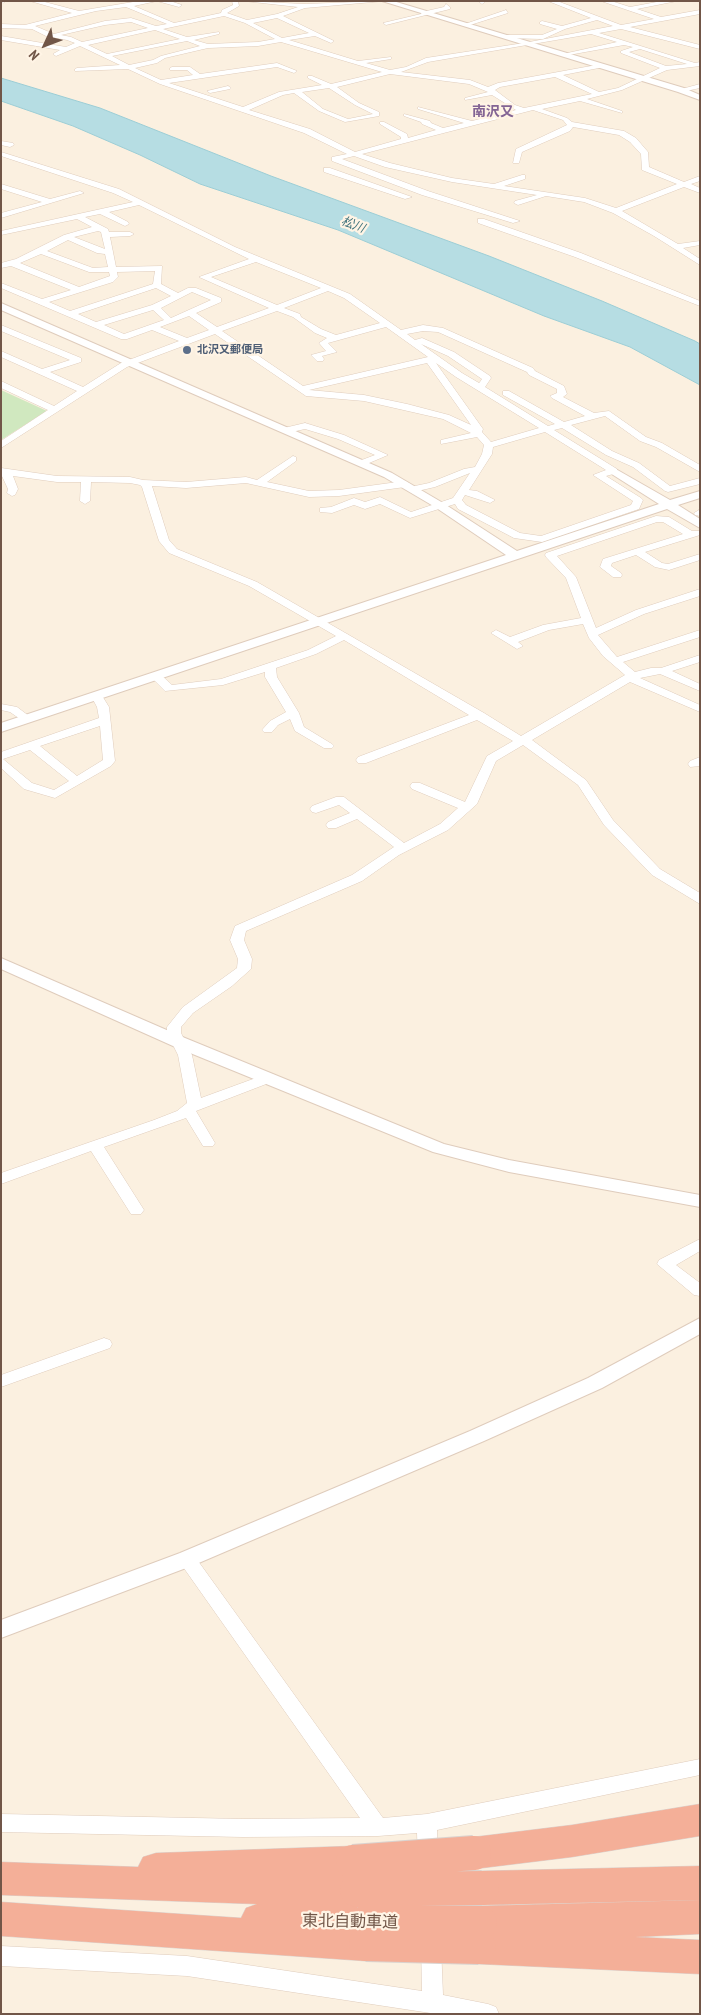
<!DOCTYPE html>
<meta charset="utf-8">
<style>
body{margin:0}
#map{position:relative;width:701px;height:2015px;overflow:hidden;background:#fbf0e0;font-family:"PT Sans Narrow",sans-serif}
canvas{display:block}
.frame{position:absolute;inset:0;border:2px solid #715648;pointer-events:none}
.north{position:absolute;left:20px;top:20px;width:50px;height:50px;-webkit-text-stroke:4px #fff4e5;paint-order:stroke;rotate:227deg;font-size:14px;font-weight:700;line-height:20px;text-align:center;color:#715648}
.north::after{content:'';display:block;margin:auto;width:18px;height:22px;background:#715648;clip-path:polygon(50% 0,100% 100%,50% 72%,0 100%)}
</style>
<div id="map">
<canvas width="701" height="2015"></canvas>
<div class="frame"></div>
<div class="north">N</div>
</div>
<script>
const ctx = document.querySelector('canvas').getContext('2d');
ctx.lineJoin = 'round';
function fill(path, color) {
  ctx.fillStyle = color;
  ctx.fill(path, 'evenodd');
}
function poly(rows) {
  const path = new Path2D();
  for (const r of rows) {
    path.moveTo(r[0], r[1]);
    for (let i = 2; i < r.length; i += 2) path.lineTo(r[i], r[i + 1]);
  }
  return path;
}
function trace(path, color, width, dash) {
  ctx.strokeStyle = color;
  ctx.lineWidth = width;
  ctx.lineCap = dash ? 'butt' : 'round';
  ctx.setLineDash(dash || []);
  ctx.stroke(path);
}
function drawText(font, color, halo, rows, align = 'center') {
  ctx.font = font + ' "PT Sans Narrow","Noto Sans JP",sans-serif';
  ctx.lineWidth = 4.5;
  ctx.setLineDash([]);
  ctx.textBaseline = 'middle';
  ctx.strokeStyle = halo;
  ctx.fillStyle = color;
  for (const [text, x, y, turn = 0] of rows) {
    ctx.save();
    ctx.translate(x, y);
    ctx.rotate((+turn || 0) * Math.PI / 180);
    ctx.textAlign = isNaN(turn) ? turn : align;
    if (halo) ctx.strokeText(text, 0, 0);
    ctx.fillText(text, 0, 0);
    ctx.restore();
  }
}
fill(poly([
 [1,390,47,411,1,440]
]), '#d0e8bf');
const water = poly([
 [1,78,100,108,271,176,489,256,602,301,695,341,700,344,700,385,630,347,544,316,338,230,200,184,140,155,73,126,1,101,1,78]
]);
fill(water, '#b6dde3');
trace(water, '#9ccdd5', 1);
const minor = poly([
 [1,1,6,1,3,3,1,1],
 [30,1,41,1,79,11,139,1,157,1,134,6,174,23,221,13,222,10,233,5,232,1,238,1,239,6,227,13,247,20,277,14,298,7,244,1,304,4,384,1,305,8,283,16,334,41,331,43,315,36,289,40,358,61,391,57,391,59,366,63,390,70,406,67,426,58,524,43,613,26,597,20,565,29,543,39,503,38,503,36,505,35,542,35,557,29,540,24,540,22,542,21,562,26,591,18,548,1,557,1,621,25,654,19,601,1,611,1,630,7,662,1,677,1,637,9,661,17,700,10,700,14,630,27,700,45,700,49,621,29,599,33,695,63,700,62,700,66,667,70,622,90,587,99,622,111,622,113,580,101,542,109,567,118,572,122,624,131,636,138,648,152,649,167,684,182,700,176,700,181,691,184,700,188,700,193,684,187,622,211,678,244,700,241,700,245,683,248,700,259,700,265,654,236,613,213,584,202,546,196,518,205,514,203,515,201,537,195,452,182,385,167,354,156,342,159,428,191,520,221,513,223,422,195,332,161,332,157,347,154,304,133,160,84,128,69,75,71,75,69,77,68,120,65,80,46,56,56,53,54,60,50,1,40,1,36,66,47,75,43,67,40,46,36,32,29,1,28,1,24,25,25,72,13,30,1],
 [126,7,167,24,156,26,131,18,105,21,54,34,35,26,96,11,126,7],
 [224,16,245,23,275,39,258,42,208,44,194,40,219,34,219,32,187,37,163,29,224,16],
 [277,18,309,33,282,38,253,23,277,18],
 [131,22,148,28,82,42,71,37,61,35,105,25,131,22],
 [155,30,180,39,107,54,88,45,155,30],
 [591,34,617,42,563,54,563,56,624,45,633,47,621,51,621,53,660,68,618,88,599,92,563,75,604,67,604,65,602,64,498,83,488,87,470,80,401,72,428,62,591,34],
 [187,41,200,46,161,56,153,60,129,65,112,56,187,41],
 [281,42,382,72,331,84,312,76,308,76,308,78,322,85,279,92,243,107,169,83,277,67,294,73,297,71,277,63,200,74,190,67,172,67,170,68,170,70,187,70,193,75,161,80,135,68,157,63,165,58,208,48,258,46,281,42],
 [640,49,687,64,666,66,629,52,640,49],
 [390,74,469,84,488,92,465,98,465,100,492,95,516,110,472,121,418,107,418,109,464,123,443,128,431,123,430,121,404,114,404,116,421,122,422,124,436,130,408,138,407,134,384,122,380,122,380,124,401,137,401,139,355,152,310,129,249,110,283,95,294,93,319,111,345,122,379,116,379,112,359,103,337,87,390,74],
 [555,77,592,94,524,108,515,105,495,90,500,87,555,77],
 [329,88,355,105,373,114,348,119,323,109,302,92,329,88],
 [533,110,563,120,567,125,516,149,513,163,519,163,522,152,570,131,573,127,619,135,630,142,641,154,642,170,677,184,616,208,585,198,504,186,525,179,525,175,522,175,494,184,452,178,390,163,362,154,533,110],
 [157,1,170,1,182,5,179,7,157,1],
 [478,1,485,1,485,2,482,4,478,1],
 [446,4,450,7,450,9,386,25,383,23,421,14,422,12,444,7,446,4],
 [506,10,508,13,467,26,462,25,506,10],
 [700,84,700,88,681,92,678,90,700,84],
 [228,86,231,88,230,89,210,93,207,91,228,86],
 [1,141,13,143,14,145,10,147,1,145,1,141],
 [1,152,119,189,235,247,350,294,401,330,423,325,443,328,533,368,535,371,564,386,567,394,563,397,594,413,609,411,646,437,662,443,700,465,700,472,656,447,640,441,605,416,571,425,612,451,639,463,670,486,700,478,700,484,668,492,665,491,633,467,606,455,562,428,554,430,617,469,617,473,606,476,641,498,643,500,639,509,542,542,514,538,458,509,455,504,410,518,380,504,365,509,354,505,332,513,320,512,320,508,331,507,354,498,365,502,380,497,411,512,453,498,470,473,435,487,413,492,408,489,410,487,429,483,464,469,475,467,482,454,484,445,477,437,441,444,441,440,471,433,443,419,364,401,306,396,215,334,127,367,1,448,1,441,48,410,1,388,1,381,54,406,77,391,1,357,1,351,42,369,70,360,1,331,1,325,81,358,81,362,50,372,83,387,121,363,179,341,152,330,127,339,121,339,1,288,1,283,42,299,71,290,11,266,1,268,1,263,16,259,64,235,92,227,77,219,1,235,1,231,133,202,113,193,1,156,1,152],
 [139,205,249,259,199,277,269,308,217,327,196,313,221,302,221,298,196,288,188,288,178,293,161,284,162,266,116,267,110,237,130,236,134,234,130,232,109,232,108,229,85,217,100,214,125,226,129,224,128,222,109,212,139,205],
 [98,231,101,232,105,249,74,237,98,231],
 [68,240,97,253,105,254,108,267,93,268,47,251,68,240],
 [41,254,89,272,109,272,110,276,79,287,20,263,41,254],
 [256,262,321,288,277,305,211,277,256,262],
 [155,271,153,284,70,311,49,302,113,282,118,277,117,272,155,271],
 [156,288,171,296,152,305,96,322,78,314,156,288],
 [328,291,344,298,380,323,336,335,321,329,301,317,300,314,284,308,328,291],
 [192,292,211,300,171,318,161,308,192,292],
 [153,310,164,320,124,334,104,325,153,310],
 [277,311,293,317,315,333,327,338,319,343,326,351,311,355,317,361,323,361,324,359,322,356,337,352,328,343,386,327,428,357,303,386,222,331,277,311],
 [189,316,209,330,187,338,160,327,189,316],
 [423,331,438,332,527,372,529,375,557,389,557,393,550,396,552,398,585,416,564,422,509,391,503,391,503,395,555,424,548,426,485,387,491,378,490,376,454,352,422,338,415,340,407,334,423,331],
 [421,344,448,356,482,379,480,382,479,383,462,373,421,344],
 [427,363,471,425,449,415,407,404,364,395,309,390,427,363],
 [436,363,456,377,539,428,491,442,482,432,483,429,436,363],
 [545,432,606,470,593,475,633,501,631,505,541,536,520,533,466,505,462,500,465,495,490,503,495,500,477,491,469,490,492,454,493,447,545,432],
 [324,168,330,168,412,197,405,199,324,172,324,168],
 [1,184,50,199,80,191,84,193,1,218,1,213,42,202,1,189,1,184],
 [478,219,484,219,581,253,700,301,700,306,575,257,478,223,478,219],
 [305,423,344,435,388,455,362,466,359,465,359,461,375,455,338,439,305,429,287,433,282,430,284,428,305,423],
 [293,456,296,457,296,461,267,482,309,491,339,490,405,481,410,484,405,487,339,496,309,497,246,483,186,488,152,486,169,540,177,549,257,582,484,713,521,736,625,675,603,656,589,638,583,624,549,630,518,642,523,646,517,649,491,633,496,630,510,637,543,625,581,618,566,578,546,557,545,555,546,553,656,516,669,517,692,531,700,531,700,535,645,552,662,563,668,564,700,554,700,560,669,570,655,567,636,555,612,563,611,566,621,573,622,575,621,577,613,577,600,567,603,559,683,534,663,522,657,522,557,556,576,577,596,628,636,610,700,589,700,596,644,614,598,635,617,657,700,630,700,637,623,662,635,672,651,668,661,668,700,655,700,662,672,671,700,684,700,691,660,674,640,678,700,705,700,712,630,682,532,740,586,780,613,820,660,869,700,893,700,904,652,875,604,825,578,785,523,745,496,761,477,804,448,830,399,855,362,881,246,931,244,940,252,959,251,969,232,986,193,1013,181,1027,181,1033,192,1055,201,1098,264,1075,269,1074,274,1075,276,1078,274,1081,196,1111,215,1143,213,1146,203,1146,186,1118,104,1147,144,1210,141,1214,131,1214,91,1151,1,1184,1,1173,154,1120,177,1111,187,1103,178,1055,167,1033,167,1027,183,1007,237,968,238,959,230,940,235,926,352,875,394,847,357,819,336,828,328,828,326,825,328,822,350,813,339,805,316,813,312,812,310,809,312,806,336,797,344,797,404,843,440,824,458,808,412,789,410,786,412,783,420,783,465,802,487,756,513,741,477,720,366,763,358,763,356,760,358,757,469,715,344,640,316,654,276,668,277,677,299,713,304,727,332,744,334,746,332,748,324,748,295,731,290,719,278,725,272,732,264,732,262,730,270,721,286,712,265,677,265,672,223,685,165,691,150,676,152,674,160,674,172,685,221,679,308,650,336,636,249,586,169,553,159,541,142,487,140,485,130,483,91,482,90,501,85,504,80,501,81,482,57,482,13,476,18,489,15,495,12,496,7,493,8,489,1,474,1,468,57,476,130,477,143,480,186,482,246,477,257,480,293,456],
 [699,510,700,516,695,515,694,513,699,510],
 [97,693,101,694,109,707,115,761,111,766,55,798,24,789,1,768,1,752,99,718,97,707,91,696,97,693],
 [100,726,103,760,77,776,40,746,100,726],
 [30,750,69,781,54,790,32,783,3,759,30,750],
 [1,704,17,707,33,719,31,721,23,721,10,712,1,710,1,704],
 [700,757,700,766,690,767,688,764,690,761,700,757],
 [700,1239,700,1251,676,1265,700,1283,700,1296,694,1295,657,1264,659,1260,700,1239],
 [104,1338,110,1340,112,1344,110,1348,1,1387,1,1375,104,1338],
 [187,1552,193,1554,383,1818,427,1814,700,1759,700,1775,437,1830,438,1857,435,1863,428,1866,421,1863,418,1857,417,1833,378,1836,243,1837,1,1832,1,1814,243,1819,360,1818,181,1564,178,1559,181,1554,187,1552],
 [431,1936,438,1939,441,1946,443,1995,488,2004,496,2007,499,2014,437,2014,187,1976,1,1966,1,1946,187,1956,422,1991,421,1946,424,1939,431,1936]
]);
const tertiary = poly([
 [382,1,393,1,684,88,700,95,700,100,678,92,382,1],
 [1,303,392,473,443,503,517,551,659,504,610,473,608,471,614,468,670,500,700,491,700,498,678,505,700,519,700,528,667,509,1,732,1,723,506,555,435,507,384,477,1,310,1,303],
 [1,958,185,1038,444,1144,509,1160,700,1195,700,1207,509,1172,433,1152,173,1046,1,969,1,958],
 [700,1318,700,1334,602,1388,484,1441,194,1565,1,1638,1,1620,180,1553,470,1431,588,1378,700,1318]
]);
const motorway = poly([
 [700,1804,700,1836,572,1857,474,1869,461,1864,456,1853,461,1842,474,1837,572,1825,700,1804],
 [353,1846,366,1850,371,1862,366,1874,362,1875,370,1878,376,1890,370,1902,359,1906,377,1911,383,1923,379,1932,385,1944,379,1956,366,1961,1,1936,1,1902,241,1918,246,1908,257,1904,1,1895,1,1862,138,1867,143,1857,156,1853,353,1846],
 [700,1866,700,1900,482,1905,469,1900,463,1888,469,1876,482,1871,700,1866],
 [700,1900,700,1934,635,1937,700,1940,700,1974,479,1964,466,1959,460,1947,466,1934,461,1923,467,1911,480,1906,700,1900]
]);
trace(minor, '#dfccbc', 1);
trace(tertiary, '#dfccbc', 2);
trace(motorway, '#dad3cf', 1);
fill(minor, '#fff');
fill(tertiary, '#fff');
fill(motorway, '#f4af98');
const motorwayBridge = poly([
 [353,1862,474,1853],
 [357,1890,482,1888],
 [364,1923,480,1923],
 [366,1944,479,1947]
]);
trace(motorwayBridge, '#dad3cf', 36, []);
trace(motorwayBridge, '#f4af98', 34);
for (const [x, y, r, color] of [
 [187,350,5,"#5c6f8a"]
]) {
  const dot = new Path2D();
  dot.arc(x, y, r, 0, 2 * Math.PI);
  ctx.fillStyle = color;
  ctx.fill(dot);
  trace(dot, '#fff4e5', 2);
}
drawText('bold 11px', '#4e5e75', '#fff4e5', [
 ["北沢又郵便局",197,350]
], 'left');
drawText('italic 12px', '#40737d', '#fff4e5', [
 ["松川",353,225,21]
]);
drawText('bold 14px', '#836494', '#fff4e5', [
 ["南沢又",493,112]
]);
drawText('16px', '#715648', '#fff4e5', [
 ["東北自動車道",350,1922,1]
]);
</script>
